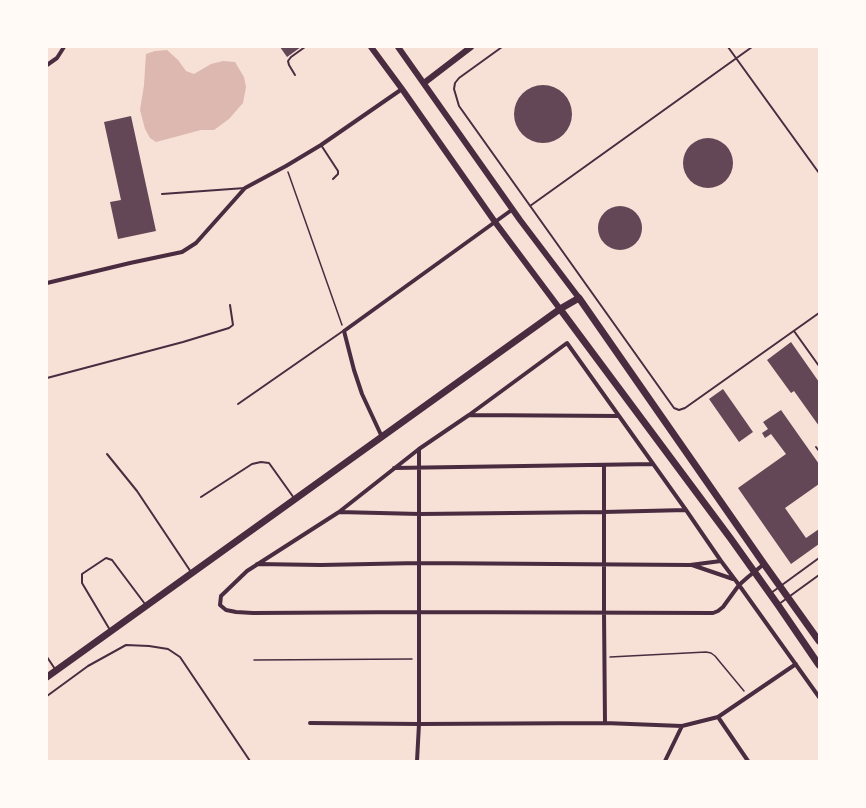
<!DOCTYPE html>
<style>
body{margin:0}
#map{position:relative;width:866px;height:808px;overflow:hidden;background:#f7e1d7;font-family:Montserrat,sans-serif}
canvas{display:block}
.frame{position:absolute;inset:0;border:48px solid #fffaf5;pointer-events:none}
</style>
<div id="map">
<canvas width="866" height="808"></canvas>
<div class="frame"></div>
</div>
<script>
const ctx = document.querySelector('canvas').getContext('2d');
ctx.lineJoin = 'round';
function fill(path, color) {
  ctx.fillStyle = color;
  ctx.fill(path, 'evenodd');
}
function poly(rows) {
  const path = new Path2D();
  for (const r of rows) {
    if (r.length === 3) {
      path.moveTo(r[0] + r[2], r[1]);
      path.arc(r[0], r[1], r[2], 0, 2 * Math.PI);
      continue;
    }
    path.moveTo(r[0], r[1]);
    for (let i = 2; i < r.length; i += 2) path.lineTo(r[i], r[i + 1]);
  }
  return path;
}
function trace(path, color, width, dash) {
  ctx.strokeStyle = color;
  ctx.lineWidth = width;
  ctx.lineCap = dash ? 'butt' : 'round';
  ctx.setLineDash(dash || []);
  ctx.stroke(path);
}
fill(poly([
 [167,50,178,60,186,71,194,74,211,64,223,61,235,62,244,77,246,87,243,103,229,119,214,130,201,130,156,142,150,138,145,129,140,110,144,85,146,54,155,51]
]), '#dcb8b0');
fill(poly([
 [280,47,301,47,287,57],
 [543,114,29],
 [131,116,156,231,118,239,110,202,121,200,104,122],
 [708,163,25],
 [620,228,22],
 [791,342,819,382,819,426,794,391,791,393,767,360],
 [723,389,753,432,739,442,709,399],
 [781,410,819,464,819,484,785,508,806,538,819,529,819,544,791,564,738,488,786,454,771,434,765,438,762,433,768,429,763,422]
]), '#644757');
trace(poly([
 [288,172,342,325],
 [610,657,706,652,711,653,715,656,744,691],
 [254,660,412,659]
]), '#4a2c40', 1.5);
trace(poly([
 [502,47,459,78,455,83,454,89,459,106,674,408,679,410,685,408,819,313],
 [728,47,819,173],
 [295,75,289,65,288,61,291,57,305,47],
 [321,145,338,171,338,174,333,179],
 [162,194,245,188],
 [530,206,752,47],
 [794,331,819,366],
 [47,378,183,342,229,328,233,325,230,305],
 [238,404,343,331],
 [816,447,819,451],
 [107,454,137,491,191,572],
 [201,497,252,464,261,462,269,463,294,498],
 [771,593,819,558],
 [779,604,819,575],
 [110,630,82,583,82,574,106,558,112,560,145,604],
 [47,657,55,669],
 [47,696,88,666,126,645,149,646,168,649,180,657,250,761]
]), '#4a2c40', 2);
trace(poly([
 [47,65,57,58,64,47],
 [47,283,130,263,182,252,196,243,245,188,286,166,321,145,402,89],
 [469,415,619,416],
 [382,437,362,394,354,370,344,331,513,209],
 [604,465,604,612,605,723],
 [394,468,653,464],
 [339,512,420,514,604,512,686,510],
 [257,564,321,565,419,563,690,565,721,561],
 [764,564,748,577,739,585,723,607,718,611,713,613,419,612,253,613,236,612,226,610,220,605,221,596,247,571,339,512,419,449,469,415,567,343,686,510,721,561,739,585,819,697],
 [692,565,733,579],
 [718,717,748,761],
 [310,723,419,724,605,723,682,726,718,717,796,664],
 [417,761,419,724,419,449],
 [665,761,682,726]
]), '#4a2c40', 4);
trace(poly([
 [371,47,402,89,495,222,560,309],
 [398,47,520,220,579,298],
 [424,83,471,47]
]), '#4a2c40', 6);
trace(poly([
 [560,309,731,539,778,605,819,665],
 [47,677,560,309,579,298,764,564,819,641]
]), '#4a2c40', 7);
</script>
